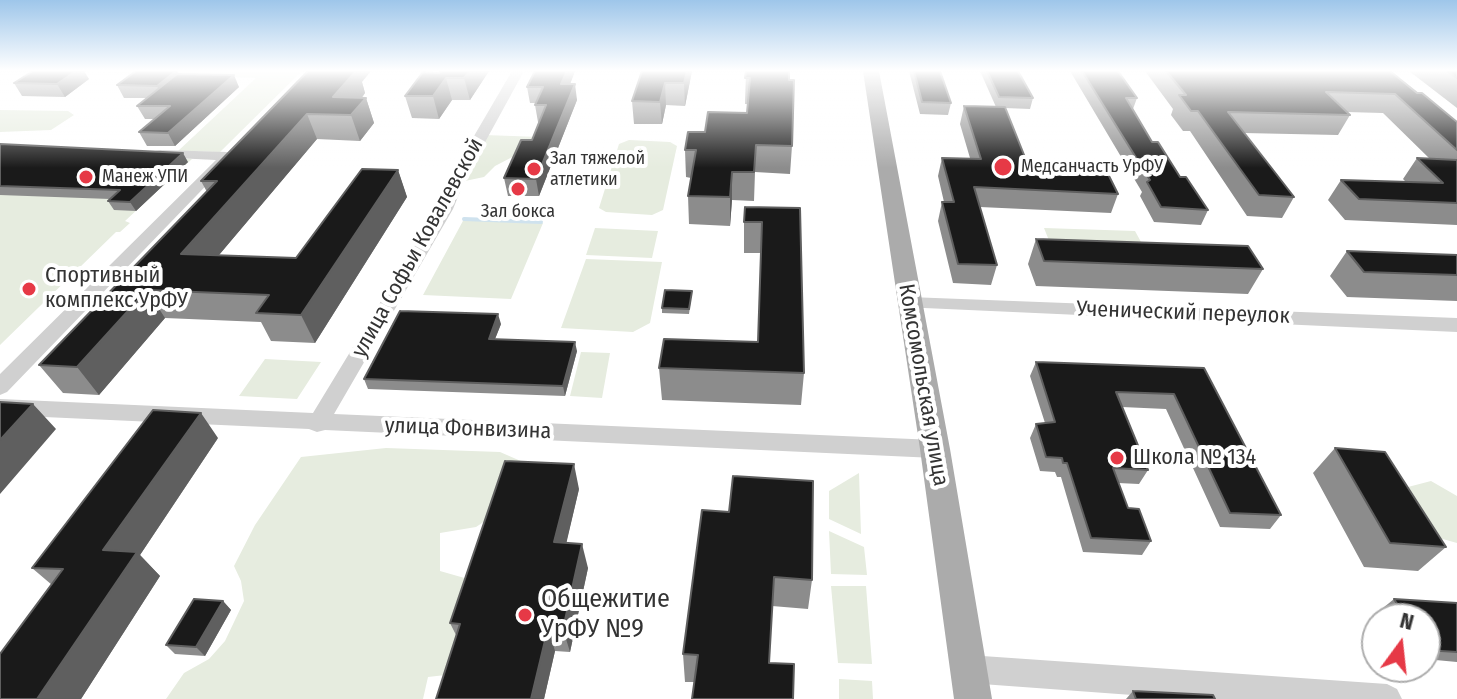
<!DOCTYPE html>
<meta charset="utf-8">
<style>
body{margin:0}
#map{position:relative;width:1457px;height:699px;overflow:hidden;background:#fff;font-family:"Fira Sans Condensed",sans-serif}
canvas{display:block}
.north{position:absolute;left:1361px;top:603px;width:80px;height:80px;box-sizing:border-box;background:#fff;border:2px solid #adadad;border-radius:50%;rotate:15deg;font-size:22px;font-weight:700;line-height:32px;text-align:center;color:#333}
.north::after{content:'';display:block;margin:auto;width:28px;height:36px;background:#e63946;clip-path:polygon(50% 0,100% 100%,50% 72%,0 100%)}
</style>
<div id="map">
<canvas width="1457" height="699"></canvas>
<div class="north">N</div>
</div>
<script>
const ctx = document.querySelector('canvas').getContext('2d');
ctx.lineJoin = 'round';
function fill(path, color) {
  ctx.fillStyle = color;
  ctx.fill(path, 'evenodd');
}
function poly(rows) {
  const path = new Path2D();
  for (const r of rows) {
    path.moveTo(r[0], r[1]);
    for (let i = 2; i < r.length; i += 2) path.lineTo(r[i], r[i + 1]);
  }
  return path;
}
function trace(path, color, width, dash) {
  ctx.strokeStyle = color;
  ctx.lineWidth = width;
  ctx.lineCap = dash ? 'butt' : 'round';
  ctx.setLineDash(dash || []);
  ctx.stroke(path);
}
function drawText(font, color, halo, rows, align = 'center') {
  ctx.font = font + ' "Fira Sans Condensed",sans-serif';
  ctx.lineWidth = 8;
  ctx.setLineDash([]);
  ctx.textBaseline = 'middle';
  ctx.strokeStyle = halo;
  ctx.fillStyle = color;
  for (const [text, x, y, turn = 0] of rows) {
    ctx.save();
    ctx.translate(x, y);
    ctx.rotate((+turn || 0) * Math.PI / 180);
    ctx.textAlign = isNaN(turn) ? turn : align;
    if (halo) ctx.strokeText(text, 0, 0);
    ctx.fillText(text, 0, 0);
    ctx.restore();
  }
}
fill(poly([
 [61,71,302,71,220,152,178,151,256,78],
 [0,110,68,111,74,115,51,130,0,132],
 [485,135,540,137,522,152,495,166,484,177,460,182],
 [629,140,670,142,677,146,663,210,652,215,606,212,599,208,619,144],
 [0,152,192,159,125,221,130,223,120,232,116,232,0,345],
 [464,219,543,223,511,299,423,295],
 [595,228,658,231,652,258,586,255],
 [1044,228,1135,231,1146,251,1052,248],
 [586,259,662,262,650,323,633,332,561,328],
 [581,352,610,353,602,398,570,396],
 [265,359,321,362,297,399,239,396],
 [386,448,500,452,523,462,494,515,476,527,440,533,440,571,482,583,463,673,428,677,423,699,166,699,184,673,209,659,225,641,244,601,241,581,234,566,255,525,301,457],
 [859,473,861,534,829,519,829,491],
 [1431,481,1457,496,1457,543,1439,538,1411,506,1408,487],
 [829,531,864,547,867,575,831,574],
 [831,586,866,586,872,664,838,663],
 [839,679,872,681,873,699,839,699]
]), '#e6ecdf');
trace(poly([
 [464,219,541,222]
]), '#cfe2ee', 4);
fill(poly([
 [512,71,524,71,466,177,453,209,334,414,935,440,943,443,946,449,943,455,935,458,325,430,317,432,309,429,0,415,0,399,313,413,437,209,450,177,512,71],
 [160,150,227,152,234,156,223,160,227,164,224,167,7,392,0,395,0,374,216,160,155,157,155,151,160,150],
 [909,297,1457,318,1457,332,902,307,900,303,909,297],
 [968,655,1387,684,1397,689,1402,699,1187,699,968,683,958,679,954,669,958,659,968,655]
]), '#d0d0d0');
fill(poly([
 [863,71,879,71,950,449,992,699,954,699,920,449,863,71]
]), '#ababab');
fill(poly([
 [177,71,178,74,239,87,175,146,147,146,139,132,155,119,145,119,137,106,147,98,124,98,117,85],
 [308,71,362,82,365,93,362,98,366,98,374,123,360,141,317,139,219,255,296,258,398,170,407,197,315,343,271,341,261,322,165,318,99,395,63,393,39,365,207,192,201,181],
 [441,71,489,71,470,100,452,100,439,119,412,118,405,96],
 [535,71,575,71,570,84,577,100,539,196,508,196,504,178,532,140,540,122,538,122,535,105,536,103,530,103,527,87],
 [642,71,692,71,685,106,666,105,662,124,634,124,632,101],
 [746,71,792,146,790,174,755,172,754,201,732,200,730,226,689,224,688,196,691,178,686,177,685,150,705,132,747,113,748,104,745,104],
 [909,71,940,71,951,103,948,115,920,114],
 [980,71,1018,71,1033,98,1030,109,1005,108,1030,170,1118,194,1111,213,980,207,997,265,991,285,953,283,938,221,942,202,944,202,938,176,942,158,970,158,960,124,964,106,996,107],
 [1070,71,1118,71,1137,98,1133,109,1152,142,1208,210,1201,225,1154,222,1140,196,1142,192],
 [1145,71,1390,71,1457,122,1457,225,1345,220,1328,200,1341,180,1406,182,1403,179,1417,158,1430,159,1383,113,1347,112,1350,115,1338,135,1244,133,1294,197,1282,218,1247,216,1190,131,1183,131,1171,115,1173,109],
 [1409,71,1457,71,1457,108],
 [89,79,65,97,22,96,14,83],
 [0,144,188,162,136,211,114,210,108,201,110,199,0,195],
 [800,208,804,373,801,405,662,400,659,368,758,342,761,253,744,253,744,222],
 [1036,239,1263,269,1248,294,1036,286,1028,264],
 [1347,251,1457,255,1457,301,1347,297,1330,276],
 [692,291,689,314,662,313,662,308],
 [501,324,495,339,577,351,565,396,368,389,364,379],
 [1036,362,1204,368,1281,515,1270,529,1220,527,1166,409,1122,407,1148,470,1139,484,1118,483,1128,508,1151,541,1142,555,1083,552,1061,477,1057,477,1055,472,1040,471,1030,438,1036,424,1045,423,1030,376],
 [218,438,140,555,160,576,81,699,0,699,52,585,32,568],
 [1335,448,1446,547,1418,571,1364,567,1313,473],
 [579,489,566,543,588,568,570,652,555,651,544,699,436,699,456,635,450,623],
 [702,510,812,580,808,609,772,606,694,682,685,682,683,654],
 [1394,599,1457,603,1457,662,1425,659,1425,619,1390,619,1383,608],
 [223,601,231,610,205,656,175,654,166,645],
 [1133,691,1215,699,1126,699]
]), '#8c8c8c');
fill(poly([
 [76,71,84,71,89,79,65,97,57,84],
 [177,71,183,82,163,99,157,86],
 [344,71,371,71,362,82,365,93,347,115,333,97],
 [470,71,489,71,470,100,464,78],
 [567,71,575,71,564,100,561,84],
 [687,71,692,71,685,106,684,83],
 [234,75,239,87,175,146,168,133],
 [446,78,452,100,439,119,433,96],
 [665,83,666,105,662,124,660,102],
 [575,84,577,100,539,196,536,179],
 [366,98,374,123,360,141,351,115],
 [307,114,317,139,197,281,181,254],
 [183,153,188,162,136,211,130,202],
 [398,170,407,197,315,343,301,315],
 [732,172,732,200,730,226,730,197],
 [147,290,165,318,99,395,77,367],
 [498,314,501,324,491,349,489,339],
 [575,342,577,351,565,396,563,386],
 [33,404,56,429,0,494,0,440],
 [201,413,218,438,140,555,160,576,81,699,37,699,103,550],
 [574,464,579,489,561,566,554,542],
 [582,544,588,568,570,652,563,629],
 [223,601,231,610,205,656,196,647],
 [548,628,555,651,544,699,531,699]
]), '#5f5f5f');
const building = poly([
 [33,71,76,71,57,84,14,83,33,71],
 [136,71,176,71,157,86,117,85,136,71],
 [308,71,356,71,333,97,366,98,351,115,307,114,181,254,296,258,362,169,398,170,301,315,256,313,269,295,147,290,77,367,39,365,217,181,201,181,308,71],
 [441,71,470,71,464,78,446,78,433,96,405,96,423,72,439,73,441,71],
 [535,71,567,71,561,84,575,84,536,179,504,178,521,140,532,140,546,105,535,105,543,87,527,87,535,71],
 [642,71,687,71,684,83,665,83,660,102,632,101,642,71],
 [746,71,789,71,789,80,794,80,792,146,756,145,754,172,732,172,730,197,688,196,696,150,685,150,688,132,705,132,708,112,747,113,750,78,745,78,746,71],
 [914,71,940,71,951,103,922,102,914,71],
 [987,71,1018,71,1033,98,999,97,987,71],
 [1082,71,1118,71,1137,98,1126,98,1152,142,1158,142,1180,177,1186,177,1208,210,1161,207,1147,182,1150,180,1082,71],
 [1166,71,1390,71,1417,93,1422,93,1457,122,1457,150,1395,94,1326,92,1350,115,1228,112,1294,197,1259,195,1198,111,1191,111,1179,95,1186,95,1166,71],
 [1447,71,1457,71,1457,78,1447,71],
 [177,74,234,75,168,133,139,132,170,106,137,106,177,74],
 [964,106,1005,107,1030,170,1107,172,1118,194,974,187,997,265,958,264,942,202,954,202,942,158,981,159,964,106],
 [0,144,183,153,130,202,108,201,120,190,0,186,0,144],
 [1417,158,1457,160,1457,203,1359,199,1341,180,1443,183,1417,158],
 [745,207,800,208,804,373,659,368,664,339,758,342,762,222,744,222,745,207],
 [1036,239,1248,246,1263,269,1044,261,1036,239],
 [1347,251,1457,255,1457,275,1364,272,1347,251],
 [665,290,692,291,689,309,662,308,665,290],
 [400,311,498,314,489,339,575,342,563,386,364,379,400,311],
 [1036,362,1204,368,1281,515,1230,513,1174,394,1116,392,1148,470,1113,468,1128,508,1139,509,1151,541,1091,538,1067,463,1063,463,1062,458,1046,457,1036,424,1055,422,1036,362],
 [0,402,33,404,0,440,0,402],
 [153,410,201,413,103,550,137,552,37,699,0,699,0,654,63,569,32,568,153,410],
 [1335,448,1385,452,1446,547,1390,543,1335,448],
 [505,461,574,464,554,542,582,544,563,629,548,628,531,699,436,699,460,624,450,623,505,461],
 [733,476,813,481,812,580,774,577,769,663,794,664,793,699,692,699,698,655,683,654,702,510,729,512,733,476],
 [194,599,223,601,196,647,166,645,194,599],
 [1394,599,1457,603,1457,652,1425,650,1425,619,1406,619,1394,599],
 [1133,691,1213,695,1215,699,1136,699,1133,691]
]);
fill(building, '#1a1a1a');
trace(building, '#5f5f5f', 2);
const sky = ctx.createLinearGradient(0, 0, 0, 168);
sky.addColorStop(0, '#9ec6ea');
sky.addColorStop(0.42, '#fff');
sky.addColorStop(1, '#ffffff00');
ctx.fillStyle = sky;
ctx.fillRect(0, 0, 1457, 168);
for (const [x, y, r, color] of [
 [1003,167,10,"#e63946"],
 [534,169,8,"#e63946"],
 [86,177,8,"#e63946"],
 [518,189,8,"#e63946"],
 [29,289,8,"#e63946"],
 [1117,458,8,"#e63946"],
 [525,615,8,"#e63946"]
]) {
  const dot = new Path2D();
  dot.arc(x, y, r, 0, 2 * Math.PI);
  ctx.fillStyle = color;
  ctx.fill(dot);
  trace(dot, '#fff', 3);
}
drawText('18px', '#333', '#fff', [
 ["Зал тяжелой",550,159],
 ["атлетики",550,180],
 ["Медсанчасть УрФУ",1021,167],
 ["Манеж УПИ",102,177],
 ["Зал бокса",518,212,"center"]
], 'left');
drawText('22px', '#333', '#fff', [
 ["улица Софьи Ковалевской",418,248,-61],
 ["Ученический переулок",1183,313,2],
 ["Комсомольская улица",923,385,80],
 ["улица Фонвизина",468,429,2]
]);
drawText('22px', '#333', '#fff', [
 ["Спортивный",45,276],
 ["комплекс УрФУ",45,301],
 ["Школа № 134",1133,458]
], 'left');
drawText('26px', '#333', '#fff', [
 ["Общежитие",541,600],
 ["УрФУ №9",541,630]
], 'left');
</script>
